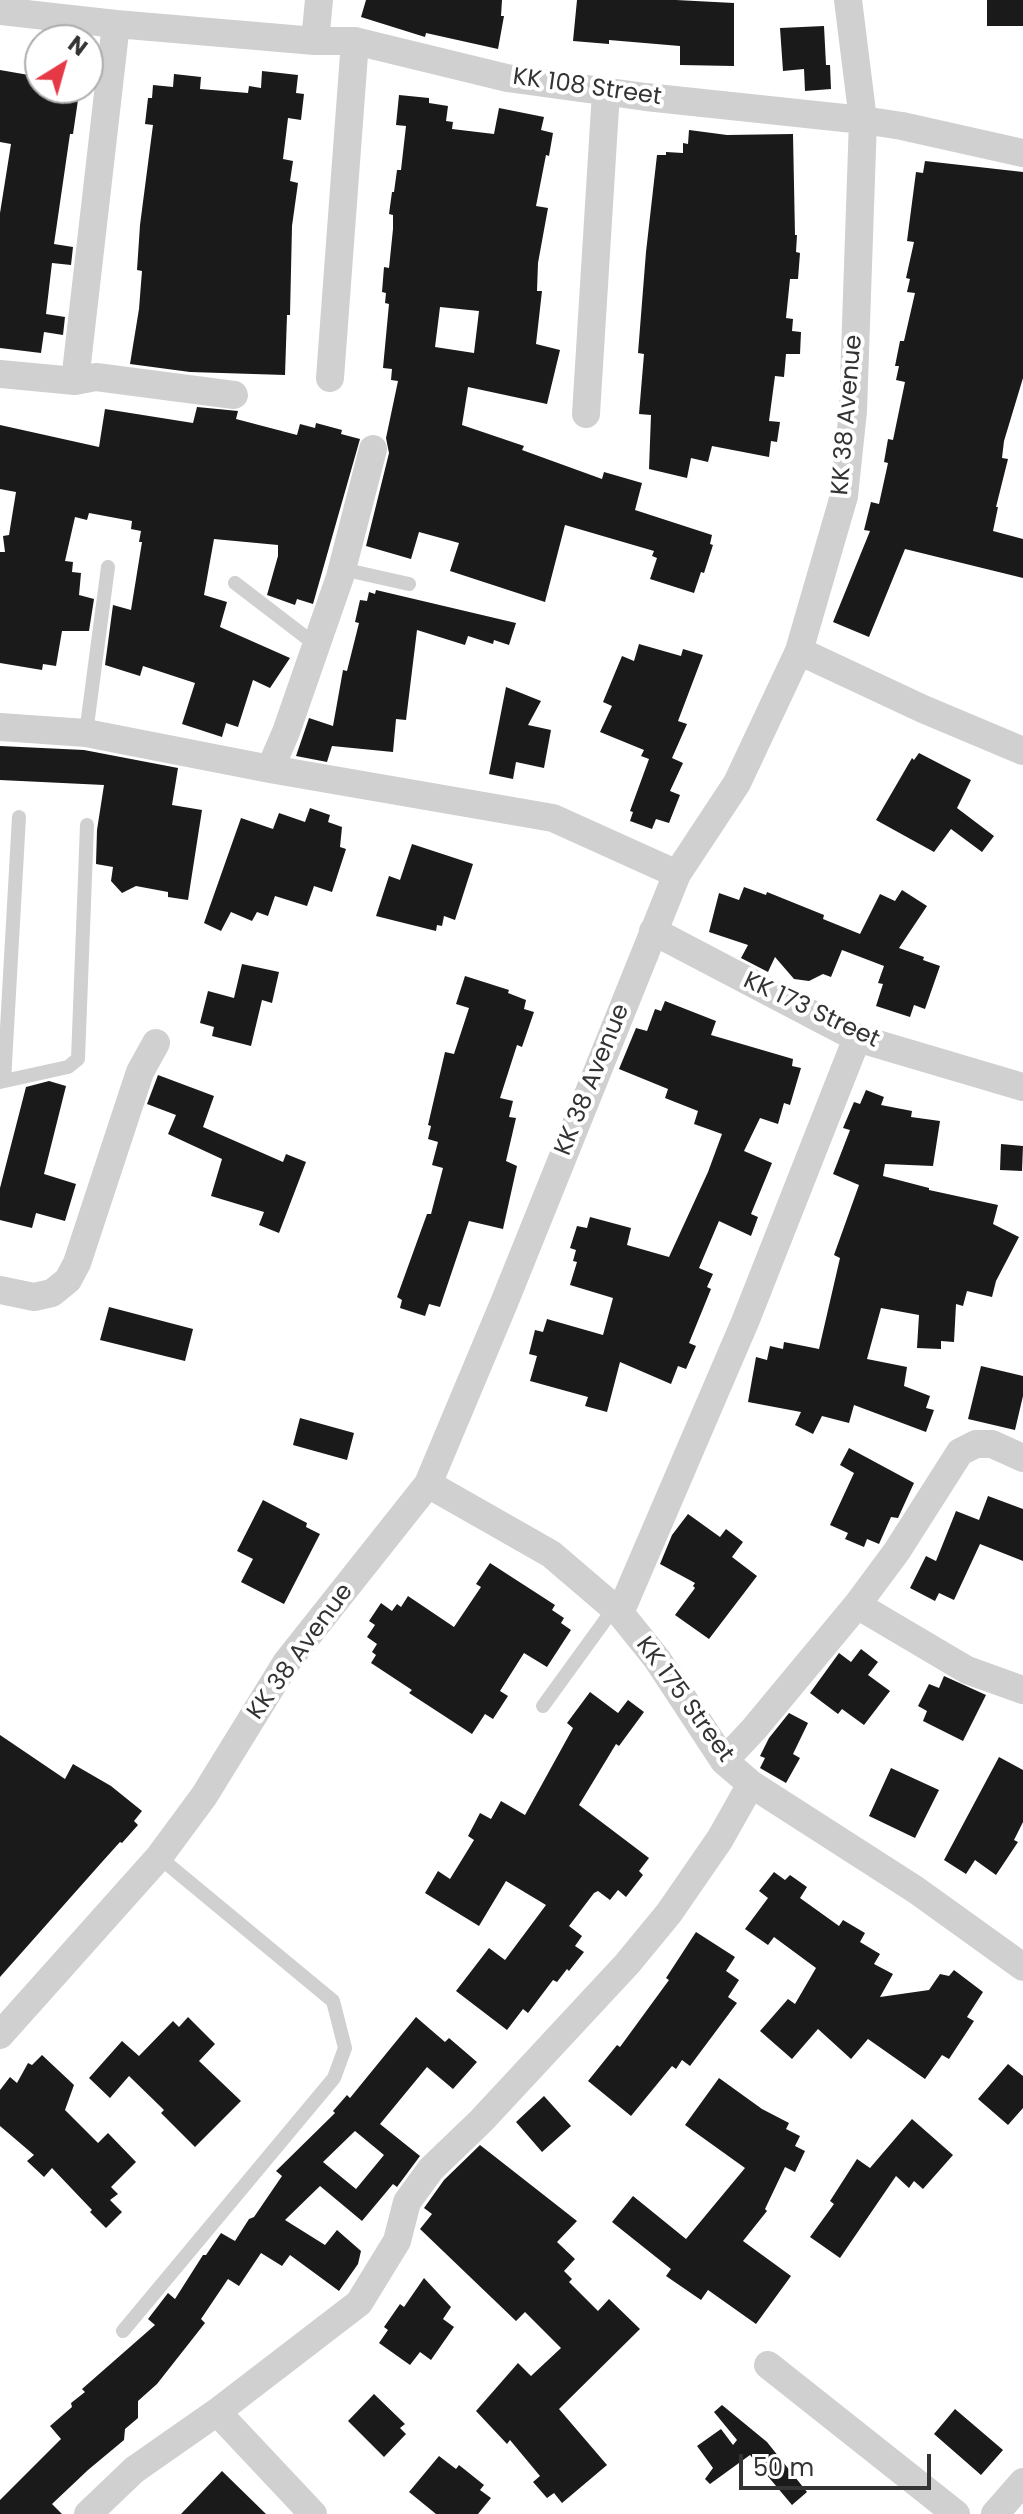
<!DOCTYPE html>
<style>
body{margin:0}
#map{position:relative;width:1023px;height:2514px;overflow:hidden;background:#fff;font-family:Poppins,sans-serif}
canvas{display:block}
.north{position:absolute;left:24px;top:24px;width:80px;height:80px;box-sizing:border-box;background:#fff;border:2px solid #adadad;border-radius:50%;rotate:37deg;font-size:22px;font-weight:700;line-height:32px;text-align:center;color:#333}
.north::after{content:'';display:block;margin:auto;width:28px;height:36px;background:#e63946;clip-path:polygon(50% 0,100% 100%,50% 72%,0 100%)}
.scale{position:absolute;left:739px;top:2454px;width:192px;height:36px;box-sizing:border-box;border:4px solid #333;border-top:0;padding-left:10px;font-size:24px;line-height:28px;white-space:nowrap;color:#333;-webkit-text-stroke:6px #fff;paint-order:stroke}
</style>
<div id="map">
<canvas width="1023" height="2514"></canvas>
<div class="north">N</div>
<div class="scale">50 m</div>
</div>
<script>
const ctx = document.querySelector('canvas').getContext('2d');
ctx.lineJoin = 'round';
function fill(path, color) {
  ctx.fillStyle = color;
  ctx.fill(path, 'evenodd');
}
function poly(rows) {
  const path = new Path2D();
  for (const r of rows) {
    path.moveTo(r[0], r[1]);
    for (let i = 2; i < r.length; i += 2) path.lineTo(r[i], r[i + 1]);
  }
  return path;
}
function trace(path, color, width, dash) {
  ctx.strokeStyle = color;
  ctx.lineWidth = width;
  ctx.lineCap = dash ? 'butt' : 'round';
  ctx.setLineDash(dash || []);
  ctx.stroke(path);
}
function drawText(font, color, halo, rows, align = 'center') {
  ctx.font = font + ' Poppins,sans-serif';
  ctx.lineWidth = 8;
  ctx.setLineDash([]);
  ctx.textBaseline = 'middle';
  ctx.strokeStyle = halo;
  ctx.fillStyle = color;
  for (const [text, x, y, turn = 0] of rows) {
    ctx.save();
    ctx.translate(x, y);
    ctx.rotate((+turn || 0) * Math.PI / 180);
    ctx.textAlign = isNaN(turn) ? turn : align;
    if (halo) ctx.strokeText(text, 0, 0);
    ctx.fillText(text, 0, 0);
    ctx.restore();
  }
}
fill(poly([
 [366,0,502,0,501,16,504,16,498,49,426,33,425,37,361,17],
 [577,0,676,0,734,3,734,66,680,65,680,46,609,40,609,44,573,41],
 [987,0,1023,0,1023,26,987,26],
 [824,26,826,65,830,65,831,89,805,91,804,69,783,71,780,28],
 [0,70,40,77,40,88,62,88,61,98,78,100,73,134,70,134,54,244,73,247,71,265,52,263,46,314,65,317,63,335,44,332,41,353,0,348,0,213,11,144,0,142],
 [262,71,298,75,296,93,304,94,301,120,288,118,283,159,293,161,290,181,298,183,292,226,290,315,287,315,285,375,190,372,130,364,139,309,142,271,137,270,140,225,153,125,145,124,148,98,152,98,153,85,173,87,174,74,201,77,200,89,248,93,249,86,261,88],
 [399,95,429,98,429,103,448,106,446,121,453,122,452,129,494,134,499,108,544,117,541,130,553,133,549,156,546,155,536,206,548,208,538,263,537,291,542,291,536,344,560,350,547,404,468,387,462,425,524,446,522,450,602,479,604,472,642,483,635,510,712,535,710,544,713,545,704,573,701,572,694,593,650,579,657,558,652,556,654,551,565,525,545,602,450,571,459,543,419,532,411,559,366,546,389,453,386,438,398,381,391,380,392,369,383,368,389,304,385,303,386,293,382,292,384,267,389,268,393,229,393,215,389,214,392,192,394,192,397,170,401,170,406,126,396,125],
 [440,307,479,311,474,353,435,347],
 [689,130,727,135,793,134,795,235,797,235,796,252,800,253,798,279,790,279,786,318,793,319,792,331,801,332,800,354,786,354,784,377,775,376,769,421,780,422,777,442,771,441,769,457,712,446,708,462,691,458,687,478,649,469,651,415,639,414,644,354,638,353,646,252,657,155,666,155,666,152,683,153,683,143,688,144],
 [925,161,1023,172,1023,378,1004,441,1002,458,1008,459,996,507,998,507,993,531,1023,539,1023,578,905,549,869,637,833,622,870,531,864,530,871,502,879,504,888,463,884,462,888,439,893,440,905,382,896,380,899,366,895,366,900,341,904,341,915,293,907,292,910,279,906,278,914,242,907,241,916,172,923,173],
 [197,407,238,411,236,419,297,435,300,424,315,428,316,423,342,430,341,434,360,439,313,604,297,599,295,605,267,595,278,556,278,545,214,539,204,595,227,602,220,627,290,658,270,688,253,680,238,727,226,723,222,737,182,724,195,683,143,666,140,676,105,665,113,605,131,610,142,542,139,542,141,531,131,529,132,521,89,513,87,520,75,517,65,561,73,562,72,572,81,573,79,595,94,599,89,631,62,631,56,666,43,664,42,670,0,663,0,552,5,552,3,536,9,535,16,492,0,489,0,425,99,447,105,409,193,423],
 [376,590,516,623,509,645,494,640,493,644,468,636,465,645,417,630,406,720,396,719,393,752,332,746,327,762,296,756,309,718,333,726,343,670,347,671,359,623,355,622,360,600,367,601,369,592,375,594],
 [639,644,681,656,683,649,703,655,678,721,687,724,672,758,683,763,670,791,680,795,669,823,656,819,652,829,630,821,633,812,630,811,649,759,641,756,644,750,600,732,612,706,603,702,622,656,634,661],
 [506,687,541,701,528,725,551,730,544,768,516,762,513,779,489,774],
 [0,746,84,750,178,768,172,805,202,810,188,900,168,897,168,892,136,886,122,893,111,881,113,867,96,864,97,830,104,785,0,780],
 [919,753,971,780,957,808,994,836,982,852,951,829,934,852,876,820,912,758,914,760],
 [310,808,330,815,328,822,342,827,340,847,346,849,332,892,314,886,307,906,275,896,268,916,257,912,252,921,231,912,221,931,204,923,241,818,273,829,279,813,305,822],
 [412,844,473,864,455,920,444,916,442,926,437,925,436,931,376,916,389,876,400,880],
 [744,887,766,895,767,892,824,915,823,919,860,934,880,894,895,901,902,890,927,906,899,948,924,957,923,960,940,966,925,1009,914,1005,910,1017,876,1006,883,984,878,983,884,966,842,950,831,977,823,974,809,981,794,979,775,957,768,972,741,958,748,945,709,932,719,893,739,900],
 [242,964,279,972,272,1003,262,1000,251,1046,212,1036,214,1027,200,1023,208,991,234,998],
 [465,976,509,990,508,993,526,1000,524,1009,534,1012,522,1047,517,1045,500,1098,513,1101,509,1117,516,1118,506,1161,517,1166,503,1229,469,1221,440,1307,429,1304,425,1316,400,1308,402,1300,397,1297,427,1214,431,1214,443,1168,432,1165,438,1142,428,1139,431,1126,428,1125,445,1052,454,1054,469,1008,456,1004],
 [665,1001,716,1021,711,1035,793,1059,792,1066,801,1068,790,1105,784,1103,778,1124,760,1118,744,1151,772,1163,751,1214,758,1217,751,1236,719,1221,699,1268,713,1274,707,1287,711,1289,689,1343,696,1346,686,1369,678,1366,671,1384,620,1362,607,1412,585,1406,588,1397,530,1381,537,1356,529,1354,535,1330,543,1332,547,1319,603,1335,613,1298,570,1285,577,1262,573,1261,576,1250,570,1248,577,1226,587,1228,590,1217,631,1228,627,1245,669,1257,708,1172,722,1134,694,1124,698,1111,665,1098,668,1089,619,1069,636,1028,647,1031,655,1009,661,1011],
 [158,1075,214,1096,203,1127,283,1162,286,1154,306,1162,279,1233,259,1225,264,1212,211,1196,222,1159,168,1134,176,1115,147,1104],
 [49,1081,66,1086,44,1174,76,1184,65,1221,36,1213,32,1228,0,1220,0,1188,26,1087],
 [866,1090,884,1097,881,1105,912,1111,911,1117,940,1121,933,1166,885,1164,883,1176,929,1188,929,1190,998,1205,993,1224,1019,1237,996,1281,992,1297,967,1291,963,1306,956,1304,954,1342,941,1341,941,1349,917,1348,919,1315,881,1308,867,1359,907,1367,904,1386,930,1396,926,1408,934,1410,926,1432,854,1405,849,1423,822,1416,813,1434,795,1425,801,1412,748,1402,756,1357,767,1360,770,1346,783,1349,784,1342,819,1349,840,1258,834,1255,859,1185,833,1174,850,1130,843,1128,854,1102,860,1104],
 [1001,1144,1023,1146,1022,1171,1000,1170],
 [109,1307,193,1329,185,1361,100,1340],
 [981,1366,1023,1376,1023,1396,1015,1430,968,1419],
 [300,1418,354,1433,347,1460,293,1445],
 [849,1448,914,1483,898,1518,891,1517,879,1544,867,1539,864,1547,845,1539,848,1533,830,1525,854,1473,840,1465],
 [988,1496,1023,1509,1023,1561,980,1544,954,1600,939,1593,935,1601,910,1588,926,1556,936,1561,956,1511,979,1520],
 [263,1500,307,1523,306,1527,320,1534,284,1604,241,1582,253,1559,237,1551],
 [688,1514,720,1537,726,1529,743,1542,732,1557,757,1576,709,1639,675,1615,695,1588,693,1586,695,1583,660,1564,672,1535],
 [490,1563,555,1605,552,1610,564,1618,561,1623,571,1630,547,1667,524,1653,500,1691,508,1696,493,1719,485,1714,472,1734,409,1693,412,1690,371,1663,376,1655,372,1652,377,1644,367,1637,375,1625,369,1621,381,1603,392,1611,397,1604,401,1607,408,1596,454,1627,481,1587,476,1584],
 [861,1649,878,1662,868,1675,890,1691,864,1725,842,1709,838,1714,810,1693,839,1653,851,1662],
 [944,1676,986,1695,963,1741,923,1721,927,1711,918,1706,929,1684,939,1688],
 [590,1692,618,1713,628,1700,644,1712,619,1746,616,1744,579,1805,649,1858,639,1871,643,1875,626,1897,618,1890,610,1900,598,1891,594,1893,569,1926,582,1936,575,1946,584,1952,569,1971,567,1969,557,1982,553,1980,528,2013,523,2009,507,2030,456,1991,489,1948,505,1960,546,1905,506,1881,479,1926,425,1893,438,1871,450,1879,474,1840,468,1836,480,1813,491,1819,501,1801,525,1815,573,1728,567,1723],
 [789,1713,808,1723,793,1754,800,1758,786,1783,760,1768,765,1758,760,1756,769,1738],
 [0,1735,65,1779,73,1764,111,1786,142,1811,134,1821,138,1825,122,1843,120,1842,102,1862,0,1977],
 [999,1757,1023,1770,1023,1822,1014,1840,1018,1842,996,1875,975,1860,966,1874,944,1860],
 [891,1768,939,1790,915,1838,869,1816],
 [774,1872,785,1880,790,1875,807,1887,800,1898,839,1926,843,1920,865,1933,860,1942,880,1954,874,1964,893,1974,880,1997,929,1990,940,1974,949,1976,954,1970,983,1992,967,2017,974,2021,949,2059,942,2055,925,2079,868,2039,851,2059,818,2029,792,2059,760,2031,788,1999,795,2004,816,1968,774,1937,768,1945,745,1929,768,1898,759,1891],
 [696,1932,735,1957,726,1971,739,1980,728,1997,737,2003,690,2066,682,2060,676,2069,672,2066,631,2116,588,2081,617,2045,620,2047,669,1980,666,1978],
 [188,2017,215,2044,199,2061,241,2101,195,2147,161,2113,164,2110,129,2076,110,2098,89,2078,122,2041,139,2056,173,2021,179,2027],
 [416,2017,445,2042,449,2038,477,2062,453,2089,427,2067,380,2124,420,2156,397,2187,393,2184,362,2221,320,2186,285,2220,325,2245,337,2230,361,2251,358,2264,339,2291,290,2255,282,2266,261,2253,239,2286,228,2279,201,2319,205,2323,157,2384,138,2401,138,2418,125,2429,124,2440,88,2470,52,2504,62,2514,0,2514,0,2500,61,2439,50,2426,72,2407,71,2403,85,2392,82,2389,155,2325,148,2319,168,2293,175,2299,203,2255,206,2255,221,2233,235,2241,249,2219,254,2217,282,2176,276,2171,335,2113,333,2111,347,2095,350,2098],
 [355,2131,384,2155,356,2189,323,2162],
 [42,2055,74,2085,65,2110,98,2143,108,2133,136,2162,111,2187,118,2194,110,2200,122,2212,106,2228,90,2212,92,2210,52,2168,44,2177,27,2161,34,2155,0,2126,0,2090,10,2077,17,2083,28,2063,32,2065],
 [1008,2064,1023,2076,1023,2108,1008,2125,978,2099],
 [719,2078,762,2109,789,2123,786,2129,800,2136,795,2146,805,2151,795,2172,785,2167,765,2209,767,2211,743,2241,791,2276,756,2324,708,2290,701,2300,666,2276,671,2269,612,2222,633,2196,686,2239,745,2168,685,2125],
 [544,2096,571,2126,542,2152,516,2122],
 [912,2119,953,2155,923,2189,914,2181,909,2188,896,2176,840,2258,810,2237,834,2204,830,2201,857,2159,870,2168],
 [480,2145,577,2221,557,2242,575,2259,564,2271,572,2279,569,2282,598,2311,609,2299,640,2329,559,2409,607,2465,562,2503,554,2493,547,2498,533,2482,540,2476,510,2440,507,2444,476,2411,518,2363,531,2376,561,2348,525,2312,516,2321,420,2229,432,2214,424,2208,444,2180],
 [424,2278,451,2307,443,2319,454,2327,431,2360,420,2352,410,2365,379,2343,388,2330,384,2327,400,2304,404,2307],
 [374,2394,405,2424,400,2428,406,2434,384,2457,348,2421],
 [722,2405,767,2442,807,2492,792,2505,750,2455,710,2484,705,2479,713,2468,697,2446,721,2429,733,2445,737,2440,714,2412],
 [955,2409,1003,2450,981,2475,934,2434],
 [439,2456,456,2469,459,2465,484,2485,480,2490,491,2498,478,2514,436,2514,409,2492],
 [222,2471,266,2514,181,2514]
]), '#1a1a1a');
trace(poly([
 [342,569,409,584],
 [235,583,316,645],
 [86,733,108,567],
 [4,1081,19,817],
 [0,1082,68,1067,78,1059,87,825],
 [543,1706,614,1608],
 [123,2331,334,2078,345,2048,333,2001,159,1857]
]), '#d0d0d0', 14);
trace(poly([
 [0,11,116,24,315,41,355,41,507,78,646,97,863,120,902,126,1023,153],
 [315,41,319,0],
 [0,374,75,381,96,377,234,395],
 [330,378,355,41],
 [75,381,116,24],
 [586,414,606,92],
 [799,651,923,709,1023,751],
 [0,727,86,733,270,769,553,818,677,874],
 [270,769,286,732,340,577,373,449],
 [653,931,857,1038,1023,1087],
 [0,1290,34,1297,52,1293,68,1280,77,1263,140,1072,156,1043],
 [428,1484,551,1554,620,1613,657,1659,724,1761,751,1784,916,1890,1023,1967],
 [857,1605,967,1670,1023,1690],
 [620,1613,745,1322,857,1038],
 [724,1761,754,1729,857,1605,897,1551,960,1452,976,1444,992,1444,1023,1458],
 [0,2035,159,1857,204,1796,286,1663,428,1484,504,1303,677,874,737,783,799,651,844,496,853,411,863,120,848,0],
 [768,2365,956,2514],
 [217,2412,313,2514],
 [88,2514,134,2470,217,2412,359,2303,397,2241,407,2202,431,2169,481,2121,627,1964,669,1913,720,1839,751,1784],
 [995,2514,1023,2482]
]), '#d0d0d0', 28);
drawText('24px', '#333', '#fff', [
 ["KK 108 Street",587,88,8],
 ["KK 38 Avenue",848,415,-85],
 ["KK 173 Street",811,1011,25],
 ["KK 38 Avenue",593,1080,-68],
 ["KK 38 Avenue",301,1652,-54],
 ["KK 175 Street",684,1700,54]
]);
</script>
